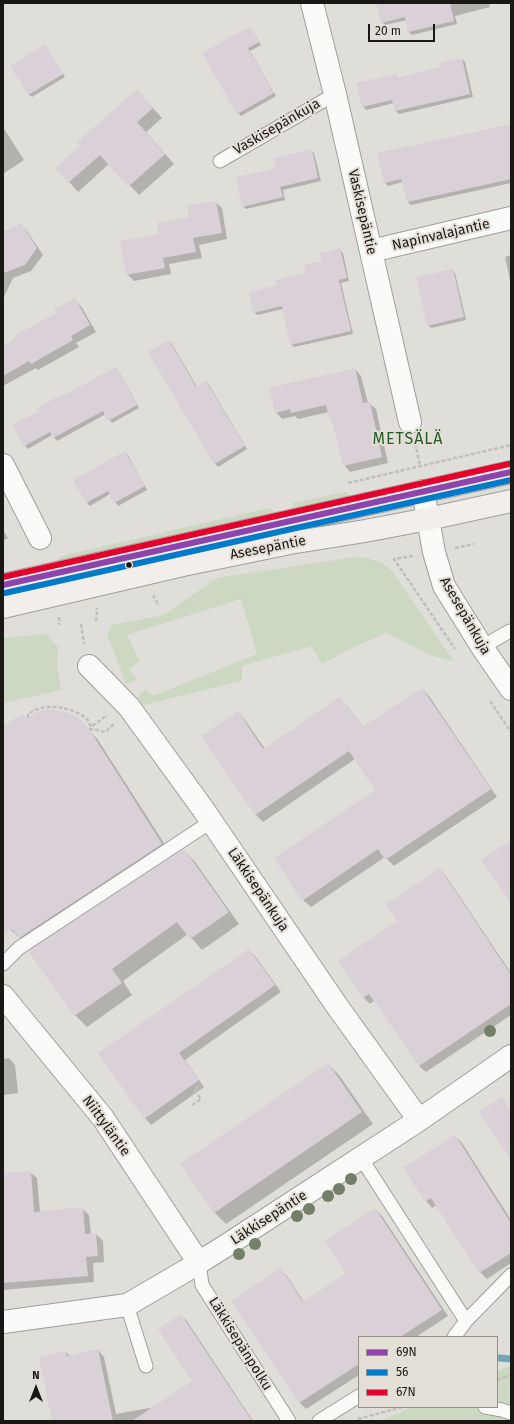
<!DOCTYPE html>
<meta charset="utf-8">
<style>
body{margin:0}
#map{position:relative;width:514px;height:1424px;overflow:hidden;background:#e0ded9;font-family:"Fira Sans",sans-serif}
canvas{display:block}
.frame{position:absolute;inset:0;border:4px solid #1a1815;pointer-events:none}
.legend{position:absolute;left:358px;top:1336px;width:140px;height:72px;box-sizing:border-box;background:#e3dfd6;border:1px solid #938f89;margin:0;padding:5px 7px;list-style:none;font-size:12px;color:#1a1815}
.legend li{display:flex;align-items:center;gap:8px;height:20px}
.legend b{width:20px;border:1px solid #938f89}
.north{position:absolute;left:16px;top:1368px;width:40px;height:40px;-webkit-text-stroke:3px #e3dfd6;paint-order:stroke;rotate:0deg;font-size:11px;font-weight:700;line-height:16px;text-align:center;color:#1a1815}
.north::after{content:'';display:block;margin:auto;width:14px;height:18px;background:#1a1815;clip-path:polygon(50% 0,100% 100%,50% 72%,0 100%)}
.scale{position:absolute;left:368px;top:24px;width:67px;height:18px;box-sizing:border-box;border:2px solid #1a1815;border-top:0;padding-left:5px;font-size:12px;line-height:14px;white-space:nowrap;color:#1a1815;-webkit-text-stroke:3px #e3dfd6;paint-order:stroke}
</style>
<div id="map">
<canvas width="514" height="1424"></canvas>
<div class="frame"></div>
<ul class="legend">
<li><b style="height:5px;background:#8e44ad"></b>69N</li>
<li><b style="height:5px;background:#007ac9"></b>56</li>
<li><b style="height:5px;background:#e4002b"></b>67N</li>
</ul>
<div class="north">N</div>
<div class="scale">20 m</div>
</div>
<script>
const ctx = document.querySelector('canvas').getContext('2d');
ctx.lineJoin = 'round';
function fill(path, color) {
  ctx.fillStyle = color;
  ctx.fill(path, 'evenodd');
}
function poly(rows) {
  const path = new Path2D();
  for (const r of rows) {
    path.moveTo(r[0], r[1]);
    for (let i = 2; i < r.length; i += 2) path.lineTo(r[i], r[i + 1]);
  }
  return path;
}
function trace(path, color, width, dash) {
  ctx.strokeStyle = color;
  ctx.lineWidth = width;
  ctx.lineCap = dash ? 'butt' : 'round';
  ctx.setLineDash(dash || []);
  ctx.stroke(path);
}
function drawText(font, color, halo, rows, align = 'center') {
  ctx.font = font + ' "Fira Sans",sans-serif';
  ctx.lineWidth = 4;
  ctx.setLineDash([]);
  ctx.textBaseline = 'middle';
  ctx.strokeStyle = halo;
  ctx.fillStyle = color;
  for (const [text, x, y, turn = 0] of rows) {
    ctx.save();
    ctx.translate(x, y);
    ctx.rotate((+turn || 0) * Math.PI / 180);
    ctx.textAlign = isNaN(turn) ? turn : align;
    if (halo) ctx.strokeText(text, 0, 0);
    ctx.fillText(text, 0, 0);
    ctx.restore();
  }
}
fill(poly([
 [345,492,347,492,351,498,294,512,292,504,293,503],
 [269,508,272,509,273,512,273,514,57,562,58,559,61,556,66,555],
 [355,557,368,558,382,563,392,571,453,660,451,661,430,655,386,633,356,646,322,664,311,646,242,666,242,681,143,705,136,699,145,689,153,696,257,654,241,599,127,635,140,661,129,669,137,680,126,684,107,634,112,625,164,615,217,578],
 [46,634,58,647,57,665,61,690,3,703,3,638],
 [511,1366,511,1421,379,1421,413,1407,497,1407,497,1371]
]), '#ccd8c2');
fill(poly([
 [377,3,489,3,490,7,455,16,457,24,412,35,409,32,407,20,385,25,382,22],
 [250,27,261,45,250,51,276,96,241,116,238,113],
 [45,46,65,77,32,97,28,94],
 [462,59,465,62,473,97,399,114,396,111,394,103,366,110,363,106,394,75,398,78,442,68],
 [146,100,162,118,146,132,174,164,139,195,109,164,78,192,57,168],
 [511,125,511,183,411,205,408,202,403,182,388,186,385,182],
 [3,127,24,160,3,174],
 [311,150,314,153,321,181,283,190,285,200,246,209,243,206,277,169],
 [215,202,222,208,227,239,199,245,202,258,169,264,171,274,134,281,127,274,160,235,190,218],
 [20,224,27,231,43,255,31,271,13,278,3,299,3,232],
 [340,250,343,253,349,281,341,283,353,334,294,347,291,344,283,309,257,315,254,312,278,286,307,273],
 [511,255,511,285,505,257],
 [452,270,455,273,466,320,431,328,428,325],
 [74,299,81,306,96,332,76,343,79,347,38,370,36,368,3,386,3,347,57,313],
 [169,341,172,344,197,387,206,382,209,385,247,449,218,467,215,464,149,353],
 [116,368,119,372,139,408,112,423,106,414,57,441,52,435,28,449,25,446,64,396],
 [355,369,361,376,368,403,369,403,376,409,388,463,350,472,344,465,333,420,330,417,329,412,298,419,295,416,282,419,276,412],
 [125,452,128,455,147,490,118,506,110,494,90,506,87,503],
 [3,530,8,538,3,541],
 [422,689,429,696,497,797,394,866,385,857,311,907,303,900,377,790,355,759,263,822,256,815,202,736,238,712,245,720,265,749,339,698,347,706,364,728],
 [27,720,88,729,98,740,171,854,29,947,11,930,3,918,3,727],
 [184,850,195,862,239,924,202,950,188,934,123,981,132,995,87,1027,75,1015,30,952],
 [440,869,446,876,511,973,511,1015,426,1072,419,1066,375,1000,370,1004,363,997,399,921],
 [249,950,255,956,281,992,185,1060,204,1087,151,1125,145,1118,99,1054],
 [9,1058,15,1065,18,1093,3,1095,3,1059],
 [328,1064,339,1075,373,1124,226,1224,215,1213,182,1164],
 [455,1136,462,1143,511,1220,511,1263,487,1279,480,1272,437,1205,432,1208,426,1201],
 [30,1172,37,1178,40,1212,82,1208,89,1215,91,1235,96,1234,103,1241,104,1262,93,1263,94,1282,3,1290,3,1174],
 [375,1209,382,1216,448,1316,416,1337,359,1337,359,1375,306,1409,300,1403,233,1301,281,1269,287,1276,304,1302,347,1274],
 [181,1315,187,1321,253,1421,53,1421,66,1352,70,1356,98,1350,104,1357,116,1414,155,1407,193,1381]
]), '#0003');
trace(poly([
 [499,1358,511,1359]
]), '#74a5b7', 7);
fill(poly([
 [376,3,450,3,454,21,408,32,405,17,381,23],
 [250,26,259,42,248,48,274,93,237,114,202,53],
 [45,44,63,74,28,95,10,66],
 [462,58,470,94,395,111,392,100,362,107,356,83,395,74,396,78,440,67,439,63],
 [137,89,153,108,137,122,165,154,128,187,100,155,68,183,55,168,80,146,76,143],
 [511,124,511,179,407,202,401,179,384,183,377,153],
 [312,149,318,178,280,187,283,197,242,207,236,177,276,168,274,158],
 [216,201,222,233,193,238,196,252,163,258,165,268,126,275,120,241,159,234,157,223,189,217,187,206],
 [21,223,37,248,25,265,3,273,3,232],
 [340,248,347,278,339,280,351,331,290,345,282,306,253,313,249,292,277,285,276,280,306,273,304,265,322,261,320,253],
 [453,269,464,317,427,326,416,277],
 [75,298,90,325,71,336,73,340,31,364,29,361,3,376,3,346,16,339,14,336,56,313,54,309],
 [169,340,196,387,206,381,245,446,214,464,148,352],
 [116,367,137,405,108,421,103,411,53,438,50,432,24,446,12,425,38,412,37,408,63,394,64,395],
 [355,368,363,403,370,402,382,457,343,466,331,417,329,418,326,405,291,413,290,409,275,413,269,388],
 [125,451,145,486,114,503,108,491,86,503,73,480],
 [422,688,491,789,385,860,378,849,302,901,274,858,375,790,349,751,255,815,201,736,238,711,263,749,340,697,363,727],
 [49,709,68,713,79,718,89,729,162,844,19,938,12,929,3,935,3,726,22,714,27,719,38,712],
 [511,840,511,904,481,860],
 [184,849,229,912,190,939,177,922,112,969,122,983,74,1016,28,951],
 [440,868,511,975,511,1004,419,1066,369,994,363,998,338,961,397,921,386,904],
 [249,949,275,985,179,1053,199,1080,144,1119,98,1053],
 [328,1063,362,1112,214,1213,180,1164],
 [502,1097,511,1110,511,1160,479,1112],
 [455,1135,511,1223,511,1253,479,1273,431,1198,425,1202,403,1168],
 [31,1171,34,1212,83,1207,85,1234,96,1233,98,1256,86,1257,88,1276,3,1283,3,1173],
 [375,1208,442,1310,400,1337,359,1337,359,1364,299,1403,231,1301,281,1268,303,1302,346,1273,325,1241],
 [181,1314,252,1421,132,1421,192,1381,158,1329],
 [98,1349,113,1421,52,1421,39,1357,66,1351,67,1356]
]), '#d9d0d8');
const service = poly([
 [220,161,335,94],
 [482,647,510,631],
 [3,964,19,948,212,821],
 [361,1158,466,1321,454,1337],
 [199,1263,202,1285,289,1421],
 [127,1305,146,1366],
 [466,1321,511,1275],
 [485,1407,502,1410,511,1413],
 [319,1421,359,1396]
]);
const minor = poly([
 [312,3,335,94,410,422],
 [371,251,511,218],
 [3,465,40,538],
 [423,491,434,552,444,586,482,647,511,689],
 [89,666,129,707,203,809,337,1006,419,1120],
 [3,996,103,1118,199,1263],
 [3,1322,127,1305,187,1270,227,1245,419,1120,511,1056]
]);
const secondary = poly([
 [3,585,511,472],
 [3,607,183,565,290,543,365,531,428,519,511,501]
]);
trace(service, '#a09e9b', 15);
trace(minor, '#a09e9b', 24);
trace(secondary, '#a09e9b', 24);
trace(poly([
 [415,443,420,466],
 [348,483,511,445],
 [455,548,474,544],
 [413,556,394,559,455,649],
 [153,595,159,606],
 [59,617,59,625],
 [96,621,97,609,98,608],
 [81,624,84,644],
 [490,701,511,732],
 [28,718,28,714,35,710,45,707,58,707,71,710,82,715,88,720,91,727,107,715],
 [89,729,97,730,105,732,114,724],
 [192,1105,201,1099,194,1090,201,1085],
 [497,1380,511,1375],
 [358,1419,402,1407]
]), '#c1bfbd', 2.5, [4, 2]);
trace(service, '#fafaf9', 13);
trace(minor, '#fafaf9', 22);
trace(secondary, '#f2eeeb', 22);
trace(poly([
 [3,585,511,472]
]), '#8e44ad', 6);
trace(poly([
 [5,593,511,480]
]), '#007ac9', 6);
trace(poly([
 [3,577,509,464]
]), '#e4002b', 6);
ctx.fillStyle = '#737f68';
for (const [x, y] of [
 [490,1031],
 [351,1179],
 [339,1189],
 [328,1196],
 [309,1209],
 [297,1216],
 [255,1244],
 [239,1254]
]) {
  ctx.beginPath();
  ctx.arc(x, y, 6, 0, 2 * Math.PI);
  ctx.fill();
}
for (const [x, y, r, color] of [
 [129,565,3.5,"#1a1815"]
]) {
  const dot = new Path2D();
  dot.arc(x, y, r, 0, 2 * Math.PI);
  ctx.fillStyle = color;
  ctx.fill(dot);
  trace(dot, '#e3dfd6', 1.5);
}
drawText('14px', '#1a1815', '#e3dfd6', [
 ["Vaskisepänkuja",277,127,-30],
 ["Vaskisepäntie",362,212,77],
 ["Napinvalajantie",441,235,-13],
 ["Asesepäntie",268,548,-11],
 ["Asesepänkuja",465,616,60],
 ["Läkkisepänkuja",258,890,56],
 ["Niittyläntie",106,1126,54],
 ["Läkkisepäntie",269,1218,-33],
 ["Läkkisepänpolku",240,1344,58]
]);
ctx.letterSpacing = '1px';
drawText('16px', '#265c28', '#e3dfd6', [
 ["METSÄLÄ",408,440]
]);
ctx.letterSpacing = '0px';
</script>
